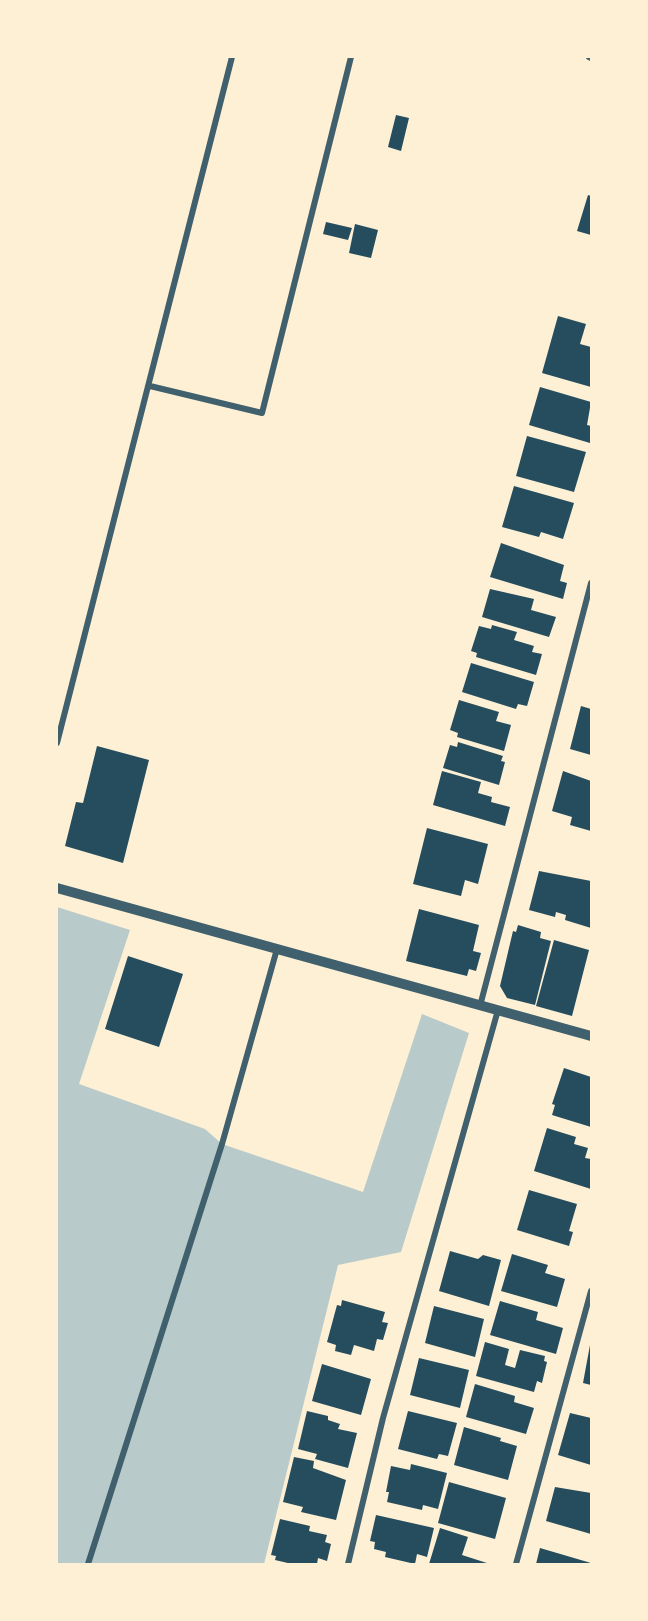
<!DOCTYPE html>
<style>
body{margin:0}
#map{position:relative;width:648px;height:1621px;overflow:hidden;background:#fdf0d5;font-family:Roboto,sans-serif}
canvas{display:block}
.frame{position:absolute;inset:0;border:58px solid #fdf0d5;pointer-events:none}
</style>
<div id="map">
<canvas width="648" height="1621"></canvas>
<div class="frame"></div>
</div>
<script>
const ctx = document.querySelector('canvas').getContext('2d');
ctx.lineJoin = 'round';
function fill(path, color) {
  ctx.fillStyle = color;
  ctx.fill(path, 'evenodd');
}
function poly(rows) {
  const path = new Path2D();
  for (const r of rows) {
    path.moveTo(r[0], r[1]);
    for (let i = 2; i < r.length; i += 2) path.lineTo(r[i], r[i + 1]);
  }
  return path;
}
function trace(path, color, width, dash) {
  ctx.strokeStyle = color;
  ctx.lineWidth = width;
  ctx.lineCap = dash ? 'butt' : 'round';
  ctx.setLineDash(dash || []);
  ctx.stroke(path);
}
fill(poly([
 [57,907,130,930,79,1084,205,1129,222,1144,363,1192,422,1014,469,1033,401,1252,338,1265,264,1564,57,1564]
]), '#b9caca');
fill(poly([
 [396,115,409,118,401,151,388,147],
 [588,195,591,196,591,235,577,231],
 [326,222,352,228,348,240,323,234],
 [355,224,378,230,371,258,349,253],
 [558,316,586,324,580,344,591,347,591,387,542,373],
 [540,387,591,402,587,425,591,426,590,443,529,425],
 [527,436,586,452,574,492,516,476],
 [514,486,574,503,563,539,541,532,539,537,502,527],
 [501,543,564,565,560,581,567,583,563,599,490,577],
 [490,589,534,599,531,610,556,617,549,637,482,617],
 [492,625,517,632,514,640,534,646,532,652,542,654,536,675,476,657,477,653,471,651,479,626,491,629],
 [471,663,534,682,527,706,518,704,516,709,462,692],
 [459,700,499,712,496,721,511,725,504,751,457,737,458,733,450,730],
 [581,706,591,709,591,755,570,749],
 [458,742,503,756,501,761,505,762,499,785,443,768,450,745,457,747],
 [97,746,149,760,123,863,65,846,76,802,83,803],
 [442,771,481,782,478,793,492,797,491,802,510,807,505,826,433,805],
 [563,771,591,781,591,831,570,825,572,817,552,811],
 [427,828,488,844,478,884,465,880,461,896,413,884],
 [539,871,591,881,591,928,565,920,566,915,556,912,555,917,529,910],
 [419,909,479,925,473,951,481,953,476,971,469,969,467,976,406,961],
 [518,925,541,932,540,938,551,941,535,1005,507,998,500,986,513,931,516,932],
 [554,940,589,950,572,1016,536,1006],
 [128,956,183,974,159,1047,105,1029],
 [564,1068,591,1077,591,1127,552,1115,555,1105,552,1104],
 [547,1128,576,1137,574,1144,588,1148,585,1158,591,1159,591,1189,534,1171],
 [529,1190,577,1204,569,1231,573,1232,569,1246,517,1230],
 [450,1251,478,1259,483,1255,501,1260,489,1306,439,1291],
 [512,1254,548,1265,545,1273,565,1279,557,1307,501,1291],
 [342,1300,385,1312,382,1322,388,1323,383,1340,377,1339,374,1351,354,1345,351,1355,335,1351,336,1345,327,1342,337,1305,341,1306],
 [500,1301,538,1312,536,1320,563,1328,556,1354,490,1335],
 [434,1306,484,1319,475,1357,425,1343],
 [485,1342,509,1349,505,1365,515,1368,520,1350,545,1356,544,1361,547,1362,542,1383,537,1381,534,1392,476,1376],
 [590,1345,591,1345,591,1385,583,1383],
 [419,1358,469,1370,460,1408,410,1395],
 [322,1364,371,1379,361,1415,312,1401],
 [475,1384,515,1396,514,1402,534,1408,526,1434,466,1417],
 [307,1411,328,1416,328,1420,340,1424,338,1429,357,1433,348,1468,315,1459,317,1454,298,1449],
 [408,1411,457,1423,448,1456,439,1454,437,1459,398,1449],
 [570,1413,591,1418,591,1465,558,1455],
 [464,1427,501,1438,500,1441,517,1446,508,1480,454,1465],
 [294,1457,314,1461,313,1468,346,1480,336,1520,301,1512,303,1507,283,1502],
 [411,1464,447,1473,438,1509,423,1505,422,1510,387,1502,389,1492,386,1492,391,1466,410,1470],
 [449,1482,506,1498,495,1539,438,1523],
 [555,1487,591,1493,591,1534,546,1521],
 [376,1515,434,1528,427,1557,417,1554,415,1564,385,1557,386,1552,374,1549,375,1542,370,1541],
 [280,1519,310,1526,309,1531,327,1535,325,1542,331,1544,327,1561,318,1558,317,1564,292,1564,275,1560,276,1556,271,1555],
 [440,1528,468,1537,462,1555,490,1564,429,1564],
 [540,1548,591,1563,591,1564,536,1564]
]), '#264d5e');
trace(poly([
 [589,57,591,58],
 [150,386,262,413,351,57],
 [57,743,232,57],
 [480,1006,591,583],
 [88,1564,222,1144,277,949],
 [348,1564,383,1418,498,1010],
 [516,1564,591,1291]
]), '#3f606c', 6);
trace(poly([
 [57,888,591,1036]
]), '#3f606c', 10);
</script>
